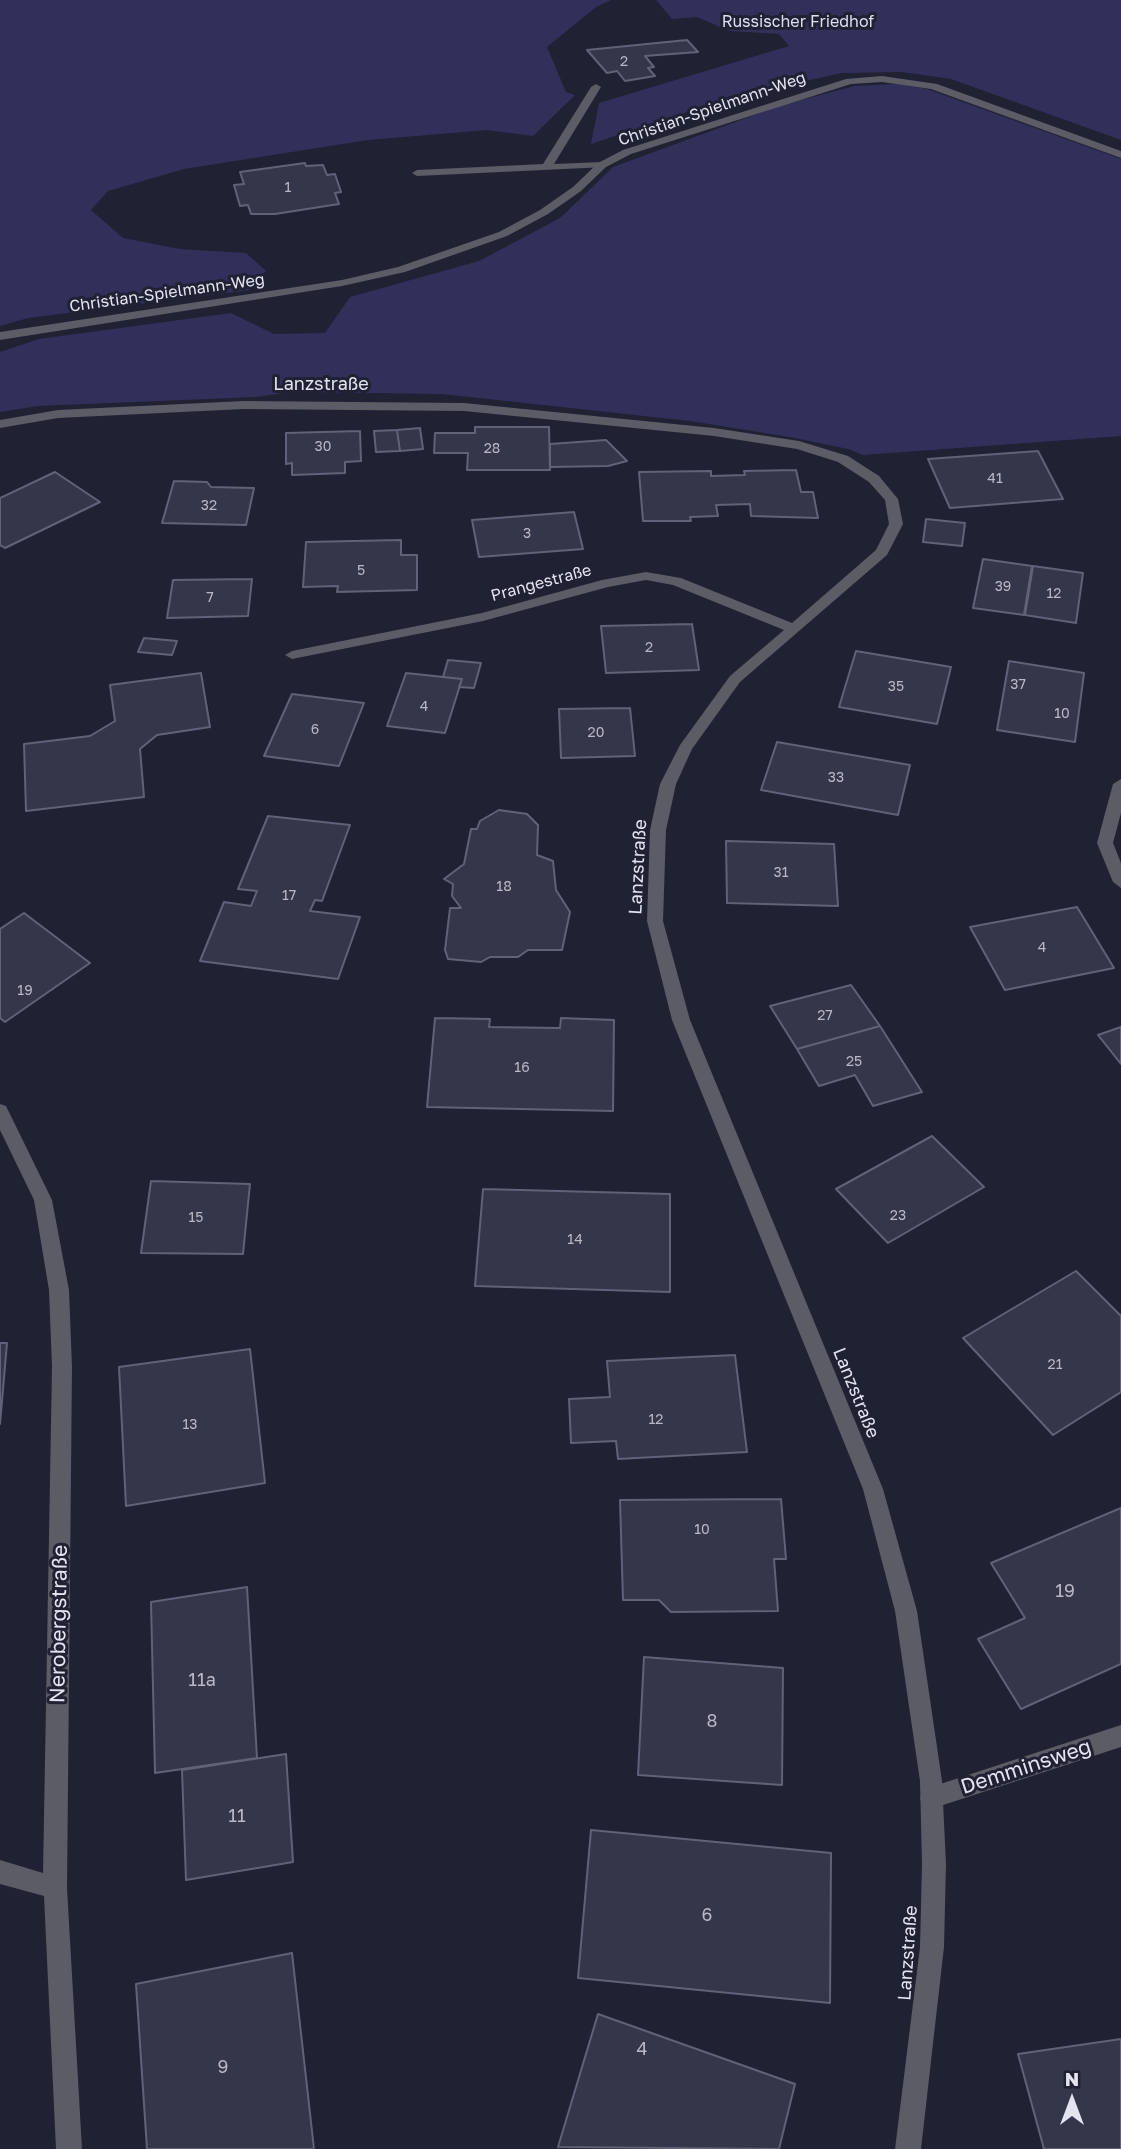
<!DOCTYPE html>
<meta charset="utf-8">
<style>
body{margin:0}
#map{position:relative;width:1121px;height:2149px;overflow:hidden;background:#202133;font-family:"Golos Text",sans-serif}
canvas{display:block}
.north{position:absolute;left:1037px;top:2065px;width:70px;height:70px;-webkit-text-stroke:5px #202133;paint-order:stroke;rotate:0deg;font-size:19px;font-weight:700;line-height:28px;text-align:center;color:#e3e4f0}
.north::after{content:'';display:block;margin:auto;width:24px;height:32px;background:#e3e4f0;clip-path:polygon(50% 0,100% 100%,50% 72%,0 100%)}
</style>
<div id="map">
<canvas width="1121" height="2149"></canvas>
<div class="north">N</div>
</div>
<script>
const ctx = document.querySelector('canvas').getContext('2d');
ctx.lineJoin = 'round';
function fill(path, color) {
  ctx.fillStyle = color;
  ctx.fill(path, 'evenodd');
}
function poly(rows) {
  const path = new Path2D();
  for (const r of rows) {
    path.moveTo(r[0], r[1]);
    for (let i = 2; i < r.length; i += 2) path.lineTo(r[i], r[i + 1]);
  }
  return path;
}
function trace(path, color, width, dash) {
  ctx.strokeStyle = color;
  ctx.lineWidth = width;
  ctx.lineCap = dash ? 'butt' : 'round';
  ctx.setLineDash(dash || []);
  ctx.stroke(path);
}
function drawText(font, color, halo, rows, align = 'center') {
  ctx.font = font + ' "Golos Text",sans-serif';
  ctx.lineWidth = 6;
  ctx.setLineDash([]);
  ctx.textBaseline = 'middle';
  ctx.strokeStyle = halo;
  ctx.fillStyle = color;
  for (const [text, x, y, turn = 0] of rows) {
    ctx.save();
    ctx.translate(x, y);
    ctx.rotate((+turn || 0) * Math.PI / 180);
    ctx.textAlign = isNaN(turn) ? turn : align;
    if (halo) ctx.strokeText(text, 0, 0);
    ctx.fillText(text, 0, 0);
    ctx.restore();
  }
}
fill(poly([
 [0,0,611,0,596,7,547,47,566,92,575,95,533,136,487,130,368,140,184,169,108,191,91,210,123,238,180,249,246,253,266,271,250,290,28,318,0,326],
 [656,0,1121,0,1121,140,951,79,902,72,842,73,736,96,591,144,599,103,789,46,779,34,730,31,697,17,672,19],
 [897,84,927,89,1121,159,1121,436,863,455,848,449,790,437,690,421,442,394,291,392,256,397,38,406,0,412,0,352,39,339,231,313,274,334,325,333,350,297,479,261,560,218,613,167,782,105,855,86]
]), '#31305b');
const building = poly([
 [687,40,698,52,645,56,654,67,648,68,655,76,625,81,617,71,607,73,587,50,687,40],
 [305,163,306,166,323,165,327,175,335,174,341,192,335,193,339,204,275,214,251,214,248,205,240,206,234,185,244,184,240,172,305,163],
 [475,427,549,427,550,470,467,470,468,453,434,453,435,433,475,433,475,427],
 [420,428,423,449,400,451,397,430,420,428],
 [397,430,400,451,376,452,374,431,397,430],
 [360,431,361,461,345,462,345,473,292,475,292,463,286,464,286,433,360,431],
 [606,440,627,461,608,466,550,467,550,444,606,440],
 [1038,451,1063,499,950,508,928,459,1038,451],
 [796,470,801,492,813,492,818,518,751,516,750,504,716,505,718,516,690,517,691,521,643,521,639,472,711,471,711,476,745,475,744,471,796,470],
 [55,472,100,502,5,548,0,545,0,498,55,472],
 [174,481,207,482,211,487,254,488,246,525,162,523,174,481],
 [574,512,583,549,479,557,472,520,574,512],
 [926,519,965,523,962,546,923,542,926,519],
 [401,540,401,555,417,555,417,590,337,592,338,586,303,587,306,542,401,540],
 [983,559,1032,566,1024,615,973,608,983,559],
 [1033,566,1083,573,1076,623,1025,615,1033,566],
 [252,579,248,616,167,618,173,580,252,579],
 [692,624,699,670,606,673,601,626,692,624],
 [144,638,177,641,172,655,138,652,144,638],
 [856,651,951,667,937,724,839,707,856,651],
 [448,660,481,663,474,688,459,687,462,679,443,677,448,660],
 [1009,661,1084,673,1075,742,997,730,1009,661],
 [201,673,210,727,157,735,140,749,144,797,26,811,24,744,90,736,115,721,110,685,201,673],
 [406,673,462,679,445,733,387,726,406,673],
 [292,694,364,703,339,766,264,756,292,694],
 [630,708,635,756,561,758,559,709,630,708],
 [777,742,910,765,898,815,761,790,777,742],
 [499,810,527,814,538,825,537,855,553,861,556,890,570,912,562,950,528,950,518,957,490,957,481,962,448,959,445,950,450,908,461,908,452,896,453,884,444,879,464,864,471,829,477,829,480,821,499,810],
 [268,816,350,825,322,901,315,900,310,911,360,917,338,979,200,961,224,902,251,906,257,891,238,889,268,816],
 [726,841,834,844,838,906,727,903,726,841],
 [1077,907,1114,968,1005,990,970,927,1077,907],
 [24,913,90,963,5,1022,0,1018,0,929,24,913],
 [851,985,880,1026,797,1049,770,1006,851,985],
 [435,1018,490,1019,489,1027,560,1028,561,1018,614,1020,613,1111,427,1107,435,1018],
 [880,1026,922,1092,873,1106,855,1075,819,1086,797,1049,880,1026],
 [1121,1027,1121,1064,1098,1035,1121,1027],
 [932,1136,984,1187,888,1243,836,1189,932,1136],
 [151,1181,250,1184,243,1254,141,1253,151,1181],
 [483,1189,670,1194,670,1292,475,1286,483,1189],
 [1076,1271,1121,1316,1121,1392,1053,1435,963,1338,1076,1271],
 [0,1343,7,1343,0,1424,0,1343],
 [250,1349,265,1483,126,1506,119,1367,250,1349],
 [735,1355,747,1452,618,1459,616,1441,571,1443,569,1399,610,1397,607,1361,735,1355],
 [781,1499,786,1559,774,1559,778,1611,671,1612,659,1600,623,1600,620,1500,781,1499],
 [1121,1508,1121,1664,1021,1709,978,1639,1025,1618,991,1563,1121,1508],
 [247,1587,257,1758,155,1773,151,1602,247,1587],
 [644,1657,783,1668,782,1785,638,1775,644,1657],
 [286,1754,293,1862,186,1880,182,1770,286,1754],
 [591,1830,831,1853,830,2003,578,1978,591,1830],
 [292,1953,314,2149,147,2149,136,1984,292,1953],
 [598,2014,795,2084,779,2149,558,2147,598,2014],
 [1121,2039,1121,2149,1044,2149,1018,2054,1121,2039]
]);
fill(building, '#353649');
trace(building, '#616277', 2);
fill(poly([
 [596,84,601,87,554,164,602,162,606,163,606,167,417,176,412,173,417,170,543,164,591,87,596,84],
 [1121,1725,1121,1747,931,1809,923,1806,920,1798,923,1790,931,1787,1121,1725]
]), '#5b5c66');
fill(poly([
 [882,76,937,84,1121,151,1121,158,931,89,882,82,851,84,631,154,606,167,581,191,548,214,507,236,405,272,342,286,0,340,0,332,342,280,398,267,499,232,540,210,573,187,598,163,623,150,846,79,882,76],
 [244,401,464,403,714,428,799,441,848,456,879,476,898,499,903,524,887,555,740,682,692,749,676,784,666,830,663,921,690,1020,883,1489,917,1611,942,1781,946,1864,944,1947,921,2149,895,2149,920,1947,922,1864,920,1781,895,1611,863,1489,672,1020,647,921,650,830,660,784,680,745,730,676,784,630,673,585,646,580,608,587,483,621,292,659,285,655,292,651,482,613,602,580,646,572,681,578,792,623,876,550,889,524,885,500,869,482,838,462,797,449,714,436,464,411,244,409,58,418,0,428,0,420,58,410,244,401],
 [1121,779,1121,813,1113,843,1121,863,1121,888,1113,882,1097,843,1113,784,1121,779],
 [0,1104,6,1106,52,1200,69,1290,72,1367,67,1888,82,2149,56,2149,44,1896,0,1884,0,1860,43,1873,52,1367,49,1290,34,1200,0,1130,0,1104]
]), '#5b5c66');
drawText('14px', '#b8b8c6', null, [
 ["2",624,62],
 ["1",288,188],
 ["30",323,447],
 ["28",492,449],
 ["41",995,479],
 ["32",209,506],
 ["3",527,534],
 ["5",361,571],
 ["39",1003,587],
 ["12",1054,594],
 ["7",210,598],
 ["2",649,648],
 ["37",1018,685],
 ["35",896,687],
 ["4",424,707],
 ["10",1062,714],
 ["6",315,730],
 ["20",596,733],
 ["33",836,778],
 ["31",781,873],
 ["18",504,887],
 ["17",289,896],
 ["4",1042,948],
 ["19",25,991],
 ["27",825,1016],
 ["25",854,1062],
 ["16",522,1068],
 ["23",898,1216],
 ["15",196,1218],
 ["14",575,1240],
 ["21",1055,1365],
 ["12",656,1420],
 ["13",190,1425],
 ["10",702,1530]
]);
drawText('16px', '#dedff3', '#202133', [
 ["Russischer Friedhof",798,22]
]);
drawText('16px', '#e3e4f0', '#202133', [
 ["Christian-Spielmann-Weg",712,109,-19],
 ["Christian-Spielmann-Weg",167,293,-8],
 ["Prangestraße",541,583,-15]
]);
drawText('18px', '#e3e4f0', '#202133', [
 ["Lanzstraße",321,384],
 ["Lanzstraße",638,867,-87],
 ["Lanzstraße",856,1393,68],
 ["Lanzstraße",908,1953,-86]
]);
drawText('18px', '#b8b8c6', null, [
 ["19",1065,1591],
 ["11a",202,1680],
 ["8",712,1721],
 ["11",237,1816],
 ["6",707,1915],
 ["4",642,2049],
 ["9",223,2067]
]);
drawText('21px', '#e3e4f0', '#202133', [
 ["Nerobergstraße",59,1624,-89],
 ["Demminsweg",1026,1767,-18]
]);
</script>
